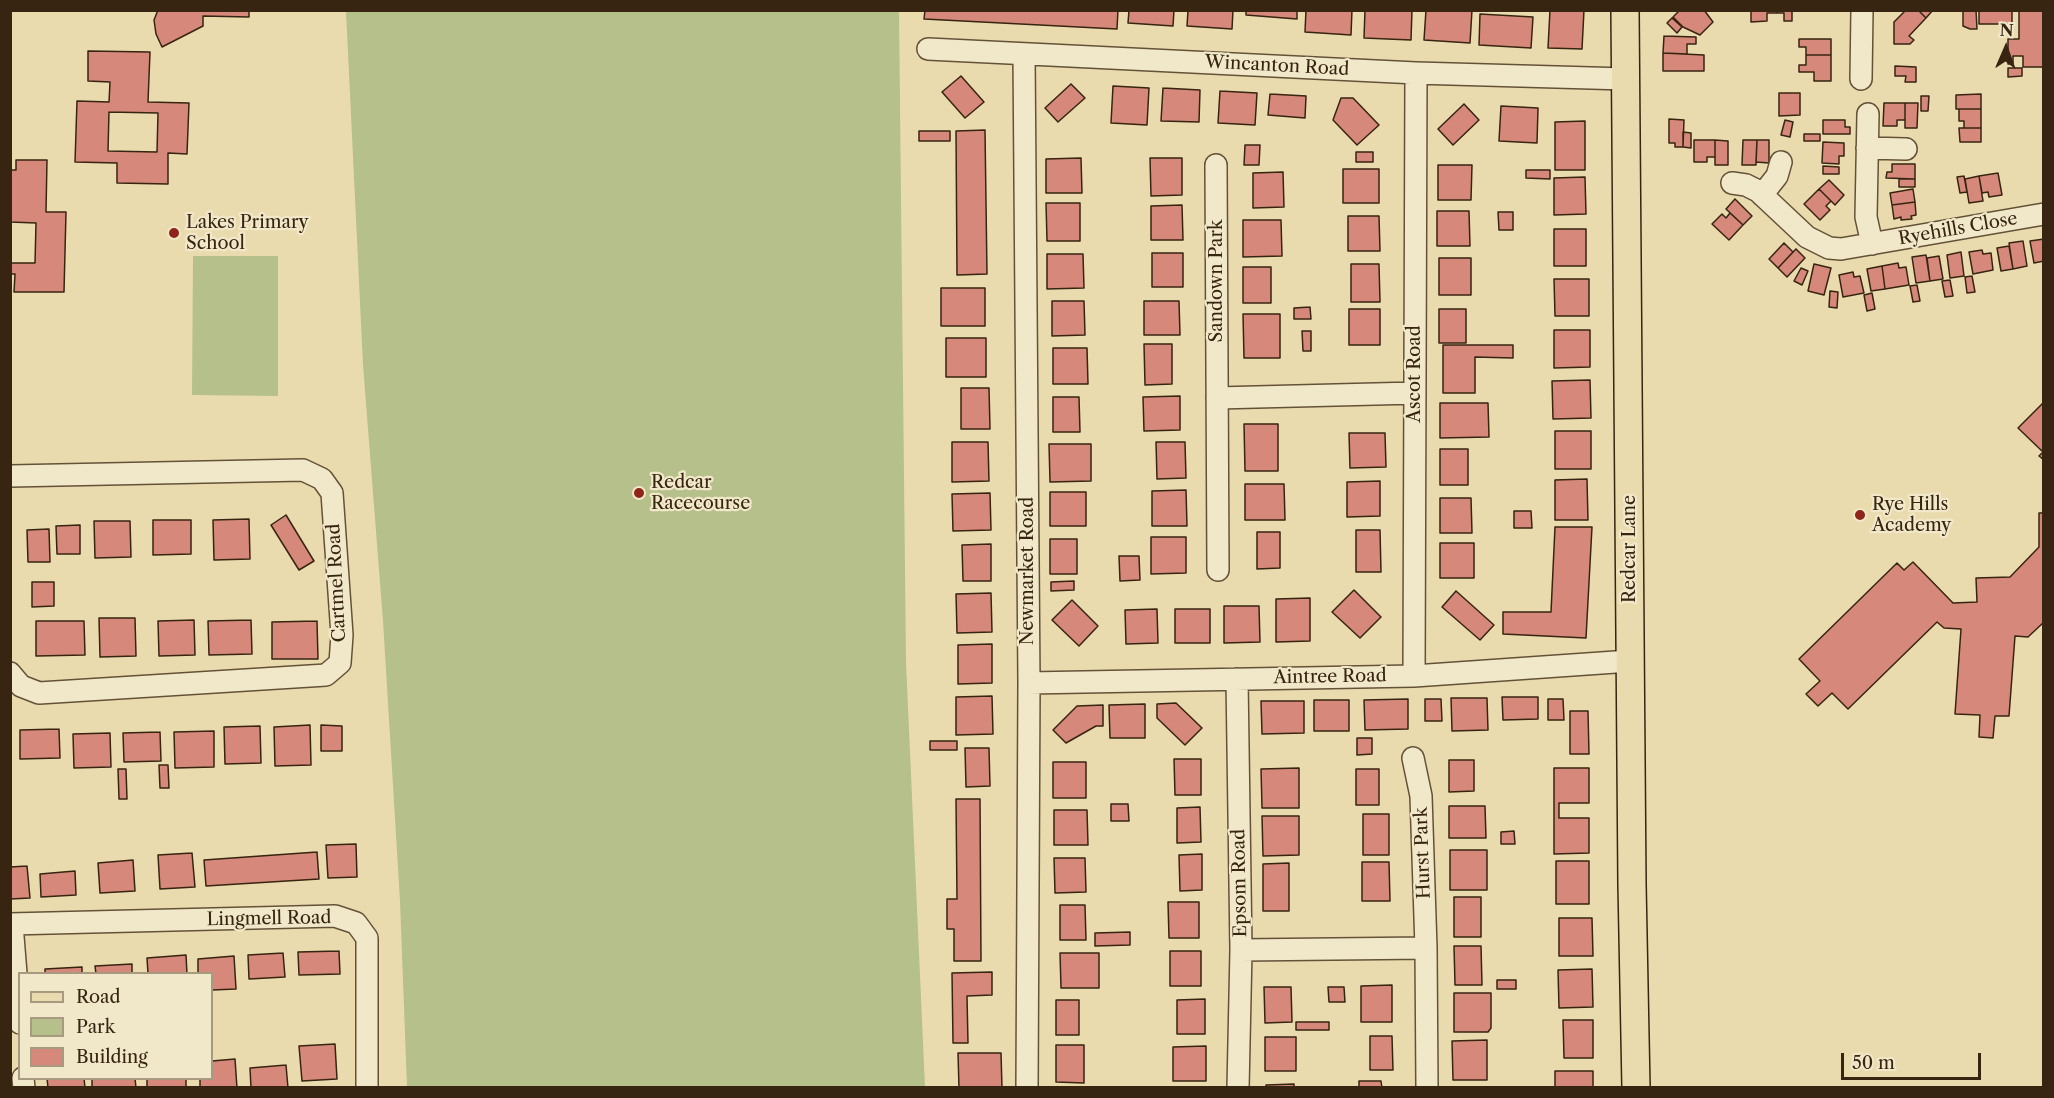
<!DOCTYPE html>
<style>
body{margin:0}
#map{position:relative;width:2054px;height:1098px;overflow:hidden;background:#eadbae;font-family:"Libre Caslon Text",serif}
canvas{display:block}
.frame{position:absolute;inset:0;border:12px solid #372411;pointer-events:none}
.legend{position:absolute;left:18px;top:972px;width:195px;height:108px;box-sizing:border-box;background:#f1e8ca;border:2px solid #a79a80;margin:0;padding:8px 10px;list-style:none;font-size:18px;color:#372411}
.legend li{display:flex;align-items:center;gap:12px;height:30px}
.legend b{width:30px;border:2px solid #a79a80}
.north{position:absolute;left:1976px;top:18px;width:60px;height:60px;-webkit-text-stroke:4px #f1e8ca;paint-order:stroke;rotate:2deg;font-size:16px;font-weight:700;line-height:24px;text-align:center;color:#372411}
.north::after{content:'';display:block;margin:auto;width:21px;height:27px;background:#372411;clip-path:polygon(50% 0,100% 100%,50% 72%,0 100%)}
.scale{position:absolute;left:1841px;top:1053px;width:140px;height:27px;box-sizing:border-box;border:3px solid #372411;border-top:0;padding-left:8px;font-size:18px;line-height:21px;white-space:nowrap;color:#372411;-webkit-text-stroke:4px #f1e8ca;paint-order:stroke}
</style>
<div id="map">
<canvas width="2054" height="1098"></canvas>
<div class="frame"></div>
<ul class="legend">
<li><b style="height:8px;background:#eadbae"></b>Road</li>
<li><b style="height:16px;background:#b6c08b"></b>Park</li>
<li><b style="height:16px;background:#d6887a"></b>Building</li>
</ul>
<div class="north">N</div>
<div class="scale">50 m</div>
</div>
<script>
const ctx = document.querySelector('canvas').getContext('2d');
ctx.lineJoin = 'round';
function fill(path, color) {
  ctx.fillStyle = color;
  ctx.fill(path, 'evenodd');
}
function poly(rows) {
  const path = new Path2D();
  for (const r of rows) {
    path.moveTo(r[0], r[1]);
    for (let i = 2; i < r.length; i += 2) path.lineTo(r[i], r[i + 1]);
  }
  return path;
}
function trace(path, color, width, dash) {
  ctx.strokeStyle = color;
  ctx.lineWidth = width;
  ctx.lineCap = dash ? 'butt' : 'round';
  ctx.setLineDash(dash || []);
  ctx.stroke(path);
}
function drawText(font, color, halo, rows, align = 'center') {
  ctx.font = font + ' "Libre Caslon Text",serif';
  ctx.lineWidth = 4.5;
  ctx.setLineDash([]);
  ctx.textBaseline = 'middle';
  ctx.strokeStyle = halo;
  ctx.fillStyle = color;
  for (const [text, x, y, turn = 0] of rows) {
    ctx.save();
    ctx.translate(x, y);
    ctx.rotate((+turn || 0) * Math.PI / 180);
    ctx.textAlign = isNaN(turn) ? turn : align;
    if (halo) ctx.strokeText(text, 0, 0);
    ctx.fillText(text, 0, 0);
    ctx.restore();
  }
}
fill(poly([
 [346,11,899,11,906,662,925,1087,407,1087,400,901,383,621,363,365],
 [193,256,278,256,278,396,192,395]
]), '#b6c08b');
const building = poly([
 [158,10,249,10,249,17,203,16,203,26,162,47,156,34,154,20,158,10],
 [925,10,1118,10,1117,29,924,19,925,10],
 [1129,10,1174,10,1173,26,1128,23,1129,10],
 [1188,10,1233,10,1232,29,1187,26,1188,10],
 [1246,10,1297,10,1297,19,1246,15,1246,10],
 [1306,10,1352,10,1351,35,1305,32,1306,10],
 [1365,10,1412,10,1411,40,1364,38,1365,10],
 [1426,10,1472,10,1470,43,1424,40,1426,10],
 [1550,10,1584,10,1582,49,1548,48,1550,10],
 [1680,10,1704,10,1713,22,1700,35,1683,27,1673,17,1680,10],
 [1751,10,1777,10,1777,13,1767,13,1767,21,1751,22,1751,10],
 [1777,10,1792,10,1792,21,1784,21,1784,13,1777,13,1777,10],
 [1906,10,1918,10,1926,18,1909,36,1914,40,1910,44,1894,44,1894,22,1906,10],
 [1918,10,1933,10,1926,18,1918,10],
 [1963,10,1976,10,1977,29,1970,29,1963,26,1963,10],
 [1979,10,2012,10,2012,24,1979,24,1979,10],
 [2019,10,2044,10,2044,67,2023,67,2023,56,2013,56,2013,64,2008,64,2008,39,2019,39,2019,10],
 [1480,14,1533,17,1531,48,1479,45,1480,14],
 [1672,18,1682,27,1677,33,1667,23,1672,18],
 [1664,36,1696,37,1696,44,1687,44,1687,54,1663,53,1664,36],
 [1799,39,1831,39,1831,55,1806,55,1806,47,1799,47,1799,39],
 [88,51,150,52,148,102,189,103,187,154,168,153,168,184,117,183,117,163,75,162,77,101,109,102,110,82,88,81,88,51],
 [109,112,158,113,157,152,108,151,109,112],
 [1663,53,1704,55,1704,71,1663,71,1663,53],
 [1806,55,1831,55,1831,81,1814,81,1814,72,1799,72,1799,65,1806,65,1806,55],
 [1895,66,1916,67,1916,82,1905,82,1906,76,1895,76,1895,66],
 [2008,68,2022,68,2022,76,2008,77,2008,68],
 [961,76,984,102,965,118,942,92,961,76],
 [1071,84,1085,98,1058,122,1045,108,1071,84],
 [1113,86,1149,88,1147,125,1111,123,1113,86],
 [1163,88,1200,90,1199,122,1161,121,1163,88],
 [1220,91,1257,93,1255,125,1218,123,1220,91],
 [1779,93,1800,93,1800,115,1779,116,1779,93],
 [1270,94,1306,96,1305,118,1268,115,1270,94],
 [1981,94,1981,109,1956,109,1956,95,1981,94],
 [1921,96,1929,96,1928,111,1921,111,1921,96],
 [1341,98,1353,98,1379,125,1357,145,1333,120,1341,98],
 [1884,103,1905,103,1905,120,1897,120,1897,126,1883,126,1884,103],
 [1905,103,1918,103,1917,128,1905,128,1905,103],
 [1464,104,1479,120,1453,145,1438,129,1464,104],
 [1501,106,1538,108,1537,143,1499,141,1501,106],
 [1959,109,1981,109,1981,128,1964,128,1964,121,1959,121,1959,109],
 [1669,119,1684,120,1683,147,1675,147,1675,143,1669,143,1669,119],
 [1785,120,1793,122,1790,137,1781,135,1785,120],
 [1823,120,1845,120,1845,127,1850,127,1850,134,1823,134,1823,120],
 [1585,121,1585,170,1555,170,1555,122,1585,121],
 [1959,128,1981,128,1981,142,1960,142,1959,128],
 [985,130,987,274,957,275,956,131,985,130],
 [919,131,950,131,950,141,919,141,919,131],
 [1683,132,1691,133,1691,148,1683,147,1683,132],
 [1804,134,1820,134,1820,141,1804,141,1804,134],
 [1694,140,1715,140,1715,157,1707,157,1707,162,1694,162,1694,140],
 [1715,140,1728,141,1728,165,1715,165,1715,140],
 [1743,140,1757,140,1756,165,1742,165,1743,140],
 [1757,140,1769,140,1769,163,1756,162,1757,140],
 [1823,142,1844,143,1844,156,1839,156,1839,164,1822,163,1823,142],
 [1245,145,1260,145,1259,165,1244,165,1245,145],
 [1356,152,1373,152,1373,162,1356,162,1356,152],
 [1081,158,1082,193,1046,193,1046,159,1081,158],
 [1150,158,1182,158,1182,195,1151,196,1150,158],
 [16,160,47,160,46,212,66,212,64,292,14,292,15,274,10,274,10,263,35,263,36,223,10,222,10,170,16,170,16,160],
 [1892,164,1915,164,1915,179,1886,178,1887,172,1892,172,1892,164],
 [1438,165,1472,165,1471,200,1438,200,1438,165],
 [1823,166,1839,167,1839,174,1823,174,1823,166],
 [1343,169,1379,169,1379,203,1343,203,1343,169],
 [1526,170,1550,170,1550,179,1526,178,1526,170],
 [1283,172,1284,207,1253,208,1253,173,1283,172],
 [1998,173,2002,195,1989,197,1988,192,1982,193,1979,176,1998,173],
 [1964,176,1967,192,1960,193,1957,177,1964,176],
 [1979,176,1983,201,1969,203,1965,179,1979,176],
 [1585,177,1586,214,1554,215,1554,178,1585,177],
 [1899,179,1915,179,1915,187,1899,187,1899,179],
 [1829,180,1844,195,1835,205,1819,189,1829,180],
 [1819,189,1831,201,1826,206,1830,210,1820,220,1804,204,1819,189],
 [1913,189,1915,202,1892,205,1890,193,1913,189],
 [1735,199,1752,216,1743,225,1726,209,1735,199],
 [1915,202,1916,215,1911,216,1912,219,1901,220,1901,217,1894,219,1892,205,1915,202],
 [1046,203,1080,203,1080,241,1047,241,1046,203],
 [1182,205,1183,240,1151,240,1151,206,1182,205],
 [1437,211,1469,211,1470,246,1437,246,1437,211],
 [1498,212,1513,212,1513,230,1499,230,1498,212],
 [1730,213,1743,225,1729,240,1712,224,1722,214,1726,218,1730,213],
 [1348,216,1379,216,1380,251,1348,251,1348,216],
 [1243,220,1281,220,1282,256,1243,257,1243,220],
 [1554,229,1586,229,1586,266,1554,266,1554,229],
 [2044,239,2044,261,2034,263,2030,241,2044,239],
 [2023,241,2027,266,2013,269,2009,243,2023,241],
 [1784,243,1793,252,1778,268,1769,259,1784,243],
 [2009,246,2013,269,2001,271,1997,248,2009,246],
 [1796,249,1805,258,1787,277,1778,268,1796,249],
 [1982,250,1983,254,1991,253,1993,270,1973,274,1969,252,1982,250],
 [1961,252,1964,276,1950,278,1947,255,1961,252],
 [1152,253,1183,253,1183,287,1152,287,1152,253],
 [1047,254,1083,254,1084,288,1047,289,1047,254],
 [1926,255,1930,281,1916,283,1912,257,1926,255],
 [1939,256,1943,279,1930,281,1927,258,1939,256],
 [1439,258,1471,258,1471,295,1439,295,1439,258],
 [1898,263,1899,268,1906,267,1909,285,1885,289,1882,266,1898,263],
 [1351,264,1379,264,1380,302,1351,302,1351,264],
 [1814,264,1831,268,1824,295,1808,291,1814,264],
 [1882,266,1885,289,1871,291,1867,269,1882,266],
 [1243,267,1271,267,1271,303,1243,303,1243,267],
 [1801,268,1808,271,1802,285,1794,281,1801,268],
 [1853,272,1854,277,1860,276,1864,293,1843,297,1839,275,1853,272],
 [1972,276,1975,292,1967,293,1965,277,1972,276],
 [1554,279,1589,279,1589,316,1555,316,1554,279],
 [1950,280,1953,296,1945,297,1942,281,1950,280],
 [1917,285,1920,301,1913,302,1910,286,1917,285],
 [941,288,985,288,985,326,941,326,941,288],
 [1830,291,1838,292,1837,308,1829,307,1830,291],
 [1872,293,1875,309,1867,311,1864,295,1872,293],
 [1052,301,1084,301,1085,335,1052,336,1052,301],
 [1144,301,1179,301,1180,335,1144,335,1144,301],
 [1310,307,1311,319,1294,319,1294,308,1310,307],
 [1349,309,1380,309,1380,345,1349,345,1349,309],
 [1439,309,1466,309,1466,343,1439,343,1439,309],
 [1243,314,1280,314,1280,358,1244,358,1243,314],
 [1554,330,1590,330,1590,367,1554,368,1554,330],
 [1302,331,1311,331,1311,351,1303,351,1302,331],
 [946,338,986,338,986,377,946,377,946,338],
 [1144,344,1172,344,1172,384,1145,385,1144,344],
 [1443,345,1513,345,1513,358,1475,357,1475,393,1443,393,1443,345],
 [1053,348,1087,348,1088,384,1053,384,1053,348],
 [1590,380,1591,418,1553,419,1552,381,1590,380],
 [961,388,989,388,990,429,961,429,961,388],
 [1180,396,1180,430,1144,431,1143,397,1180,396],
 [1053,397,1079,397,1080,432,1053,432,1053,397],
 [2044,402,2044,460,2039,456,2043,452,2018,428,2044,402],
 [1440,403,1488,403,1489,437,1440,438,1440,403],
 [1244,424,1278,424,1278,471,1245,471,1244,424],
 [1555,431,1591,431,1591,469,1555,469,1555,431],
 [1349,433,1385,433,1386,467,1350,468,1349,433],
 [952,442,988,442,989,481,952,482,952,442],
 [1156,442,1185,442,1186,478,1157,479,1156,442],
 [1049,444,1091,444,1091,481,1050,482,1049,444],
 [1440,449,1468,449,1468,485,1440,485,1440,449],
 [1587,479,1588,520,1555,520,1555,480,1587,479],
 [1380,481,1380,516,1347,517,1347,482,1380,481],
 [1245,484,1284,484,1285,520,1245,520,1245,484],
 [1186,490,1187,526,1152,526,1152,491,1186,490],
 [1050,492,1086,492,1086,526,1050,526,1050,492],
 [990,493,991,530,953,531,952,494,990,493],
 [1440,498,1471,498,1472,533,1440,533,1440,498],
 [1514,511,1531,511,1532,528,1514,528,1514,511],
 [2039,513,2044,513,2044,622,2028,637,2015,636,2009,716,1995,716,1993,738,1979,737,1980,715,1955,714,1961,629,1944,628,1937,622,1848,709,1832,693,1818,706,1806,694,1820,681,1799,659,1897,563,1904,570,1913,562,1953,603,1977,602,1976,578,2010,577,2039,547,2039,513],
 [286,515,314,561,299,570,271,525,286,515],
 [249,519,250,559,214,560,213,520,249,519],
 [153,520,191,520,191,554,153,555,153,520],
 [94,521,130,521,131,557,95,558,94,521],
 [80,525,80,554,57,554,56,526,80,525],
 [1555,527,1592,527,1586,638,1503,634,1503,612,1551,612,1555,527],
 [49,529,50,562,28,562,27,530,49,529],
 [1356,530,1380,530,1381,572,1356,572,1356,530],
 [1257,532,1280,532,1280,568,1257,569,1257,532],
 [1151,537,1186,537,1186,573,1151,574,1151,537],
 [1050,539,1077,539,1077,574,1050,574,1050,539],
 [1440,543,1474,543,1474,578,1440,578,1440,543],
 [991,544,991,581,963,581,962,545,991,544],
 [1119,556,1139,556,1140,580,1120,581,1119,556],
 [1074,581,1074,590,1051,591,1051,582,1074,581],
 [32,582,54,582,54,606,32,607,32,582],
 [1354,590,1381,617,1360,638,1332,612,1354,590],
 [1456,591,1494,625,1480,640,1442,607,1456,591],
 [991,593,992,632,957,633,956,594,991,593],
 [1310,598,1310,641,1276,642,1276,599,1310,598],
 [1072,600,1098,626,1079,646,1052,620,1072,600],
 [1224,606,1259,606,1260,642,1224,643,1224,606],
 [1157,609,1158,643,1126,644,1125,610,1157,609],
 [1175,609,1210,609,1210,643,1175,643,1175,609],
 [99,618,135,618,136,656,100,657,99,618],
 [194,620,195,655,159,656,158,621,194,620],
 [251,620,252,654,209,655,208,621,251,620],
 [36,621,84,621,85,655,36,656,36,621],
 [317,621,318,659,272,659,272,622,317,621],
 [992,644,992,683,958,684,958,645,992,644],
 [992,696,993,734,956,735,956,697,992,696],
 [1502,697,1538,697,1538,719,1503,720,1502,697],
 [1451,698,1487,698,1488,730,1452,731,1451,698],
 [1408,699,1408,729,1365,730,1364,700,1408,699],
 [1425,699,1441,699,1442,721,1425,721,1425,699],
 [1548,699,1563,699,1564,720,1548,720,1548,699],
 [1314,700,1349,700,1349,731,1314,731,1314,700],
 [1261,701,1304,701,1304,733,1262,734,1261,701],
 [1176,703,1202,728,1185,745,1157,718,1157,704,1176,703],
 [1145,704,1145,738,1110,738,1109,705,1145,704],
 [1103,705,1103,726,1096,726,1066,743,1053,730,1077,706,1103,705],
 [1570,711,1588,711,1589,754,1570,754,1570,711],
 [310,725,311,765,275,766,274,727,310,725],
 [321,725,342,726,342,751,321,751,321,725],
 [260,726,261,763,225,764,224,727,260,726],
 [59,729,60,758,20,759,20,730,59,729],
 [214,731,214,767,175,768,174,732,214,731],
 [160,732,161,761,124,762,123,733,160,732],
 [110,733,111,767,74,768,73,734,110,733],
 [1357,738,1372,738,1372,754,1357,755,1357,738],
 [930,741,957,741,957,750,930,750,930,741],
 [965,748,989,748,990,786,966,787,965,748],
 [1174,759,1201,759,1201,795,1175,795,1174,759],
 [1449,760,1474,760,1474,791,1449,792,1449,760],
 [1053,762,1086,762,1086,798,1053,798,1053,762],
 [159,765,168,765,169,788,160,788,159,765],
 [1299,768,1299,808,1262,808,1261,769,1299,768],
 [1554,768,1589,768,1589,803,1559,803,1559,818,1589,818,1589,853,1554,854,1554,768],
 [118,769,126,769,127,799,119,799,118,769],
 [1356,769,1379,769,1379,805,1356,805,1356,769],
 [956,799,980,799,981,961,954,961,954,929,947,929,947,899,957,899,956,799],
 [1111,804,1128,804,1129,821,1111,821,1111,804],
 [1449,806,1485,806,1486,838,1449,838,1449,806],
 [1200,807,1201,842,1177,843,1177,808,1200,807],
 [1054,810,1087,810,1088,845,1054,845,1054,810],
 [1363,814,1389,814,1389,855,1363,855,1363,814],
 [1262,816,1299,816,1299,855,1263,856,1262,816],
 [1514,831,1515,844,1501,844,1501,832,1514,831],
 [356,844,357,877,328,878,326,845,356,844],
 [1450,850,1487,850,1487,890,1450,890,1450,850],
 [317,852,319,879,206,886,204,860,317,852],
 [192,853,195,887,160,889,158,855,192,853],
 [1202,854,1202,890,1180,891,1179,855,1202,854],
 [1054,858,1085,858,1086,892,1055,893,1054,858],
 [133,860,135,891,100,893,98,863,133,860],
 [1556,861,1589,861,1589,904,1556,904,1556,861],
 [1362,862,1389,862,1390,901,1362,901,1362,862],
 [1289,863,1289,911,1263,911,1263,864,1289,863],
 [27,866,30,898,10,899,10,867,27,866],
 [75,871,76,895,41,897,40,874,75,871],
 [1454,897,1481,897,1481,937,1454,937,1454,897],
 [1168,902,1199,902,1199,938,1169,938,1168,902],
 [1060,905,1085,905,1086,940,1060,940,1060,905],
 [1559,918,1592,918,1593,956,1559,956,1559,918],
 [1130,932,1130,945,1095,946,1095,933,1130,932],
 [1454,946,1481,946,1482,985,1455,985,1454,946],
 [339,951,340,974,299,975,298,952,339,951],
 [1170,951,1201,951,1201,986,1170,986,1170,951],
 [283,953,285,977,249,979,248,955,283,953],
 [1060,953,1099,953,1099,988,1061,988,1060,953],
 [186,955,187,974,148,974,147,958,186,955],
 [234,956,236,989,212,990,212,974,198,974,198,959,234,956],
 [132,964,132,974,96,974,95,966,132,964],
 [82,967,82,974,45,974,45,969,82,967],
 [1592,969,1593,1007,1559,1008,1558,970,1592,969],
 [992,972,992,995,967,996,968,1043,953,1043,952,973,992,972],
 [1497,980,1516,980,1516,989,1497,989,1497,980],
 [1392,985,1392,1022,1361,1022,1361,986,1392,985],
 [1264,987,1291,987,1292,1022,1265,1023,1264,987],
 [1328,987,1344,987,1345,1002,1329,1002,1328,987],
 [1454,993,1491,993,1491,1028,1488,1032,1454,1032,1454,993],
 [1205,999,1205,1034,1177,1034,1177,1000,1205,999],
 [1056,1000,1079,1000,1079,1035,1056,1035,1056,1000],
 [1563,1020,1593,1020,1593,1058,1564,1058,1563,1020],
 [1296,1022,1329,1022,1329,1030,1296,1030,1296,1022],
 [1370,1036,1392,1036,1393,1070,1370,1070,1370,1036],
 [1265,1037,1296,1037,1296,1071,1265,1071,1265,1037],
 [1487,1040,1487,1080,1453,1080,1452,1041,1487,1040],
 [335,1044,337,1079,302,1081,299,1046,335,1044],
 [1056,1045,1084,1045,1084,1083,1056,1082,1056,1045],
 [1206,1046,1206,1081,1173,1081,1173,1047,1206,1046],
 [958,1053,1001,1053,1002,1088,959,1088,958,1053],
 [235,1059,237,1088,200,1088,200,1078,212,1078,212,1061,235,1059],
 [286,1065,288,1088,251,1088,250,1068,286,1065],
 [1555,1071,1593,1071,1593,1088,1555,1088,1555,1071],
 [47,1078,84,1078,85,1088,48,1088,47,1078],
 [92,1078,135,1078,136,1088,92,1088,92,1078],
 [147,1078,186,1078,186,1088,147,1088,147,1078],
 [1359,1081,1381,1081,1382,1088,1359,1088,1359,1081],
 [1294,1084,1294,1088,1266,1088,1266,1085,1294,1084]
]);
fill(building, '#d6887a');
trace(building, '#372411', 1.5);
const minor = poly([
 [928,49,1416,73,1626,79],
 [1024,54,1029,683,1027,1088],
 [1861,79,1862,10],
 [1868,114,1866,217,1872,244],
 [1867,148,1906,149],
 [1216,165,1218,570],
 [1732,183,1746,185,1758,191,1807,237,1829,248,1841,249,2044,214],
 [1762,195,1777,176,1781,162],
 [1217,398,1415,393],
 [10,476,303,470,322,479,332,493,342,635,340,663,326,675,39,693,21,686,10,673],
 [1414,676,1416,73],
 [1237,679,1241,950,1238,1088],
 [1029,683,1414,676,1630,661],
 [1413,758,1421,796,1426,948,1427,1088],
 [10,924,335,916,356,923,367,938,367,1088],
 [12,924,20,1023],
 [1241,950,1426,948],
 [23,1078,24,1088]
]);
const major = poly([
 [1625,10,1632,884,1636,1088]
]);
trace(minor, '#645238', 24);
trace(major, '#372411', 30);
trace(minor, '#f1e8ca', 21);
trace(major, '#eadbae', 27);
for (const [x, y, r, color] of [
 [174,233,6,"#8f2418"],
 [639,493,6,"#8f2418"],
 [1860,515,6,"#8f2418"]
]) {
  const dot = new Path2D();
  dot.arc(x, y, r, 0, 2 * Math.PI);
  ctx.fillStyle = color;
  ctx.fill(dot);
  trace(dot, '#f1e8ca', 2);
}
drawText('18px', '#372411', '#f1e8ca', [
 ["Wincanton Road",1277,66,3],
 ["Ryehills Close",1958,229,-10],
 ["Sandown Park",1217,281,-90],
 ["Ascot Road",1415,374,-90],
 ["Redcar Lane",1630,549,-90],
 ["Newmarket Road",1028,571,-90],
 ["Cartmel Road",337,583,-93],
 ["Aintree Road",1330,677,-1],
 ["Hurst Park",1423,853,-92],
 ["Epsom Road",1240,883,-91],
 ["Lingmell Road",269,919,-1]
]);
drawText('18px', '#372411', '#f1e8ca', [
 ["Lakes Primary",186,223],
 ["School",186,244],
 ["Redcar",651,483],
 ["Racecourse",651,504],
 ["Rye Hills",1872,505],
 ["Academy",1872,526]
], 'left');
</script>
